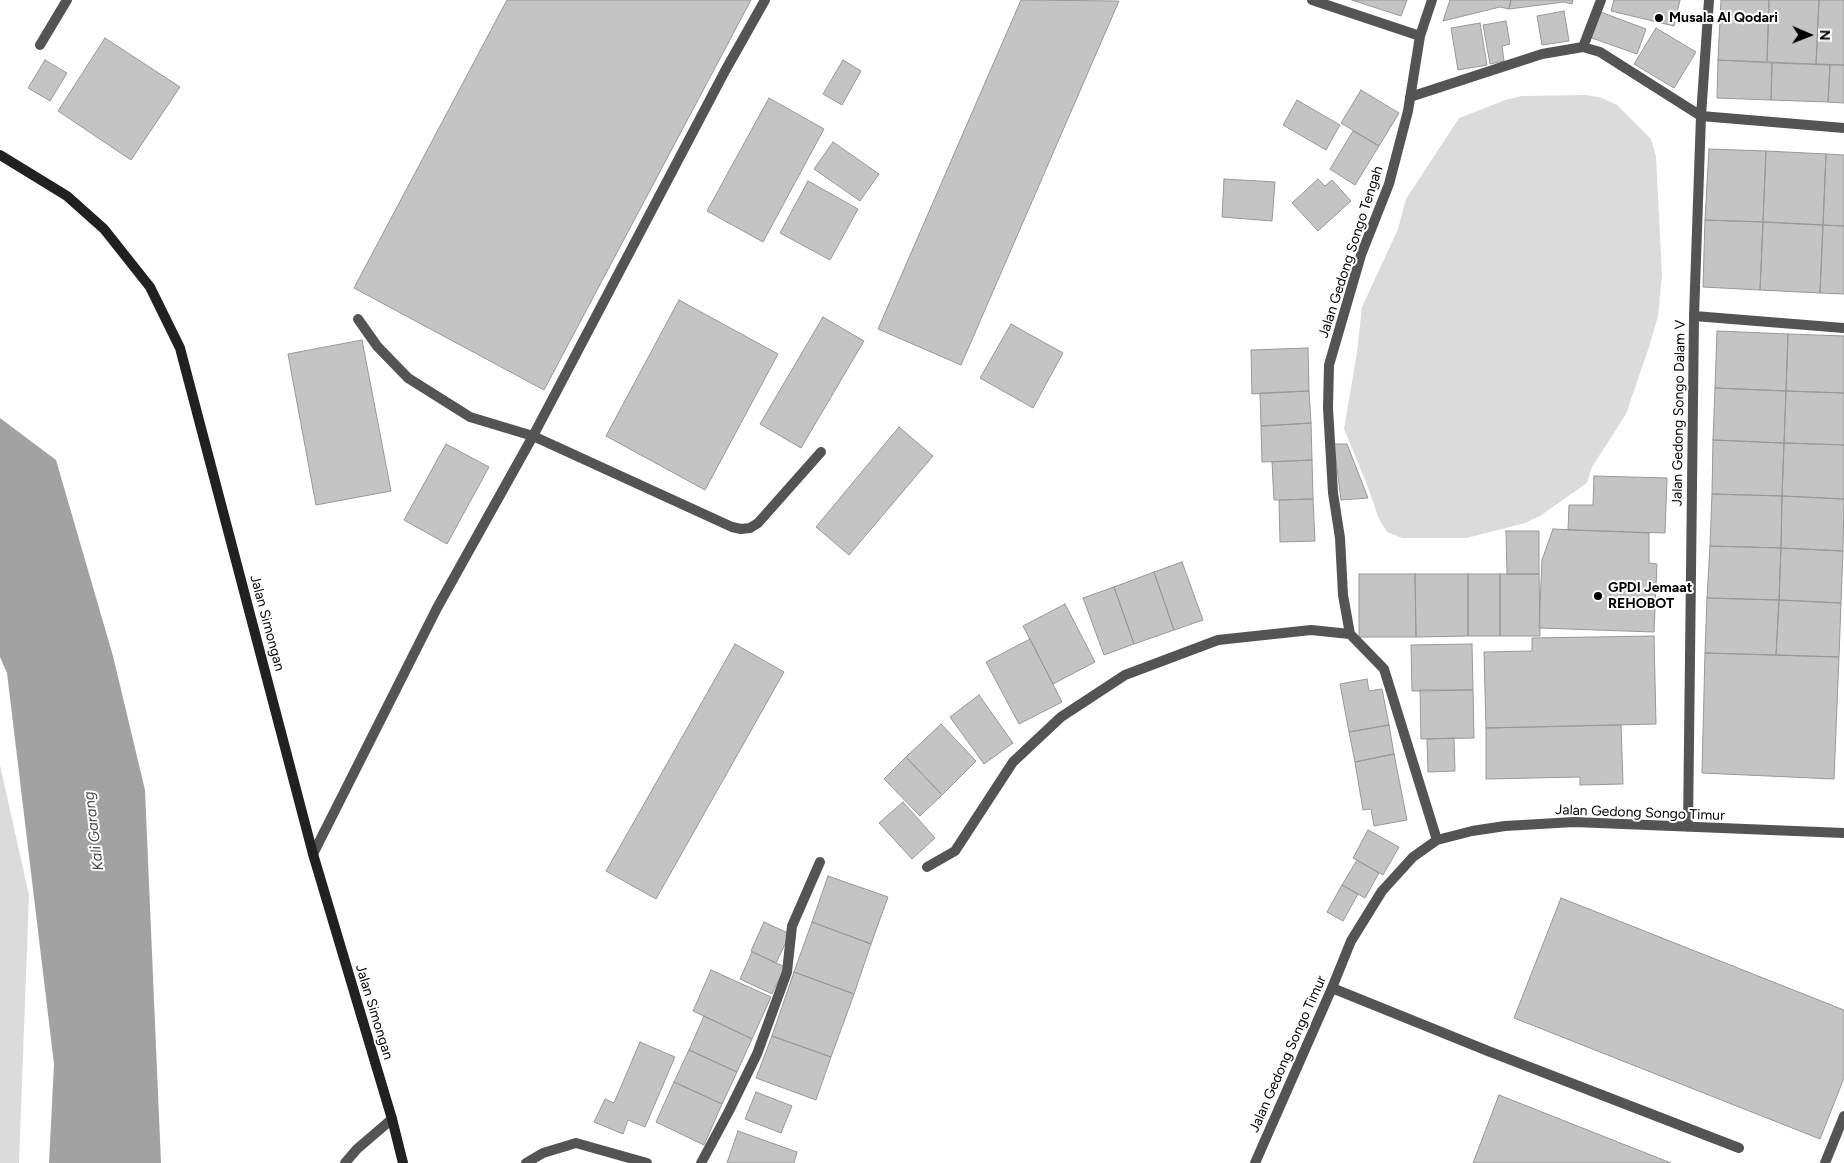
<!DOCTYPE html>
<style>
body{margin:0}
#map{position:relative;width:1844px;height:1163px;overflow:hidden;background:#fff;font-family:Figtree,sans-serif}
canvas{display:block}
.north{position:absolute;left:1784px;top:10px;width:50px;height:50px;-webkit-text-stroke:4px #fff;paint-order:stroke;rotate:91deg;font-size:14px;font-weight:700;line-height:20px;text-align:center;color:#000}
.north::after{content:'';display:block;margin:auto;width:18px;height:22px;background:#000;clip-path:polygon(50% 0,100% 100%,50% 72%,0 100%)}
</style>
<div id="map">
<canvas width="1844" height="1163"></canvas>
<div class="north">N</div>
</div>
<script>
const ctx = document.querySelector('canvas').getContext('2d');
ctx.lineJoin = 'round';
function fill(path, color) {
  ctx.fillStyle = color;
  ctx.fill(path, 'evenodd');
}
function poly(rows) {
  const path = new Path2D();
  for (const r of rows) {
    path.moveTo(r[0], r[1]);
    for (let i = 2; i < r.length; i += 2) path.lineTo(r[i], r[i + 1]);
  }
  return path;
}
function trace(path, color, width, dash) {
  ctx.strokeStyle = color;
  ctx.lineWidth = width;
  ctx.lineCap = dash ? 'butt' : 'round';
  ctx.setLineDash(dash || []);
  ctx.stroke(path);
}
function drawText(font, color, halo, rows, align = 'center') {
  ctx.font = font + ' Figtree,sans-serif';
  ctx.lineWidth = 4;
  ctx.setLineDash([]);
  ctx.textBaseline = 'middle';
  ctx.strokeStyle = halo;
  ctx.fillStyle = color;
  for (const [text, x, y, turn = 0] of rows) {
    ctx.save();
    ctx.translate(x, y);
    ctx.rotate((+turn || 0) * Math.PI / 180);
    ctx.textAlign = isNaN(turn) ? turn : align;
    if (halo) ctx.strokeText(text, 0, 0);
    ctx.fillText(text, 0, 0);
    ctx.restore();
  }
}
fill(poly([
 [1587,95,1602,98,1617,105,1651,139,1656,156,1662,275,1658,316,1649,347,1626,414,1592,467,1587,483,1540,516,1525,523,1467,538,1402,538,1387,532,1379,519,1366,482,1344,429,1357,352,1362,307,1398,229,1406,199,1459,118,1508,99,1522,96],
 [0,765,29,895,19,1163,0,1163]
]), '#dbdbdb');
fill(poly([
 [0,418,56,460,113,656,145,790,161,1163,49,1163,54,1064,7,673,0,657]
]), '#a2a2a2');
const building = poly([
 [507,0,751,0,544,390,354,288,507,0],
 [1021,0,1119,1,961,365,878,329,1021,0],
 [1352,0,1407,0,1401,16,1352,0],
 [1450,0,1511,0,1509,9,1500,7,1443,21,1450,0],
 [1511,0,1573,0,1572,4,1564,2,1509,9,1511,0],
 [1614,0,1680,0,1674,26,1611,11,1614,0],
 [1721,0,1769,0,1767,62,1718,60,1721,0],
 [1769,0,1819,0,1816,64,1767,62,1769,0],
 [1819,0,1844,0,1844,65,1816,64,1819,0],
 [1564,11,1569,41,1542,45,1537,16,1564,11],
 [1598,11,1646,29,1637,54,1589,37,1598,11],
 [1506,21,1510,44,1502,46,1504,61,1490,64,1483,25,1506,21],
 [1480,23,1487,65,1458,70,1451,28,1480,23],
 [1656,28,1696,52,1674,88,1634,64,1656,28],
 [105,38,180,87,131,160,58,111,105,38],
 [45,60,67,73,50,101,28,88,45,60],
 [843,60,861,71,842,105,823,94,843,60],
 [1718,60,1772,63,1771,100,1717,98,1718,60],
 [1772,63,1830,65,1828,102,1771,100,1772,63],
 [1830,65,1844,65,1844,103,1828,102,1830,65],
 [1361,90,1399,113,1379,146,1341,123,1361,90],
 [769,98,824,129,763,242,707,211,769,98],
 [1297,100,1340,125,1326,150,1283,125,1297,100],
 [1353,131,1379,146,1355,185,1330,169,1353,131],
 [833,142,879,174,860,201,814,169,833,142],
 [1709,149,1766,151,1763,222,1705,220,1709,149],
 [1766,151,1826,154,1823,225,1763,222,1766,151],
 [1826,154,1844,155,1844,226,1823,225,1826,154],
 [1224,179,1275,182,1272,221,1222,217,1224,179],
 [1318,179,1325,186,1332,180,1351,201,1318,231,1292,203,1318,179],
 [808,181,858,209,830,260,780,233,808,181],
 [1705,220,1763,222,1760,290,1703,287,1705,220],
 [1763,222,1823,225,1820,293,1760,290,1763,222],
 [1823,225,1844,226,1844,294,1820,293,1823,225],
 [679,300,778,354,705,490,606,436,679,300],
 [823,317,864,341,801,448,760,424,823,317],
 [1011,324,1063,353,1033,408,980,378,1011,324],
 [1717,331,1788,334,1786,391,1715,388,1717,331],
 [1788,334,1844,336,1844,393,1786,391,1788,334],
 [362,340,391,491,316,505,288,354,362,340],
 [1308,348,1309,391,1252,394,1251,350,1308,348],
 [1715,388,1786,391,1784,443,1713,440,1715,388],
 [1309,391,1311,423,1261,426,1260,393,1309,391],
 [1786,391,1844,393,1844,445,1784,443,1786,391],
 [1311,423,1312,460,1262,462,1261,426,1311,423],
 [899,427,933,456,849,555,816,527,899,427],
 [1713,440,1784,443,1782,496,1712,494,1713,440],
 [1784,443,1844,445,1844,499,1782,496,1784,443],
 [446,444,489,467,447,544,404,520,446,444],
 [1334,444,1347,444,1368,498,1341,500,1334,444],
 [1312,460,1313,499,1274,500,1272,462,1312,460],
 [1594,476,1667,478,1665,533,1568,530,1569,505,1593,505,1594,476],
 [1712,494,1782,496,1781,548,1710,546,1712,494],
 [1782,496,1844,499,1843,551,1781,548,1782,496],
 [1313,499,1315,541,1280,542,1279,500,1313,499],
 [1553,529,1649,533,1649,563,1657,564,1654,632,1539,628,1542,560,1553,529],
 [1506,531,1539,531,1539,574,1507,574,1506,531],
 [1710,546,1781,548,1779,600,1707,598,1710,546],
 [1781,548,1843,551,1841,603,1779,600,1781,548],
 [1182,562,1203,620,1174,630,1154,572,1182,562],
 [1154,572,1174,630,1134,644,1114,587,1154,572],
 [1359,574,1415,574,1416,637,1359,637,1359,574],
 [1415,574,1468,574,1468,636,1416,637,1415,574],
 [1468,574,1500,574,1500,636,1468,636,1468,574],
 [1500,574,1539,574,1540,636,1500,636,1500,574],
 [1114,587,1134,644,1104,655,1083,598,1114,587],
 [1707,598,1779,600,1776,655,1705,653,1707,598],
 [1779,600,1841,603,1839,657,1776,655,1779,600],
 [1065,604,1095,662,1053,684,1023,626,1065,604],
 [1654,636,1656,724,1486,728,1484,652,1532,651,1532,638,1654,636],
 [1030,639,1062,702,1019,724,986,662,1030,639],
 [735,644,784,672,656,899,606,871,735,644],
 [1472,644,1473,690,1412,691,1411,645,1472,644],
 [1705,653,1839,657,1834,779,1702,773,1705,653],
 [1367,679,1369,691,1382,689,1389,725,1349,732,1340,684,1367,679],
 [1420,690,1473,690,1474,738,1421,739,1420,690],
 [979,695,1013,743,984,764,950,717,979,695],
 [941,724,976,761,942,795,906,757,941,724],
 [1389,725,1394,754,1355,762,1349,732,1389,725],
 [1621,725,1623,784,1580,785,1580,777,1486,779,1486,728,1621,725],
 [1454,738,1455,771,1428,772,1427,739,1454,738],
 [1394,754,1407,820,1374,826,1371,809,1363,810,1355,762,1394,754],
 [906,757,942,795,920,816,884,779,906,757],
 [903,802,935,838,912,859,879,823,903,802],
 [1368,830,1399,847,1383,875,1353,858,1368,830],
 [1357,860,1379,873,1365,898,1342,885,1357,860],
 [828,876,888,897,871,944,812,922,828,876],
 [1342,885,1358,894,1343,921,1327,912,1342,885],
 [1561,898,1844,1010,1844,1078,1820,1139,1514,1018,1561,898],
 [764,922,790,934,776,963,751,951,764,922],
 [812,922,871,944,854,994,794,972,812,922],
 [752,952,785,967,772,994,740,979,752,952],
 [711,970,771,997,752,1039,693,1011,711,970],
 [794,972,854,994,831,1057,772,1036,794,972],
 [704,1016,752,1039,737,1072,689,1050,704,1016],
 [772,1036,831,1057,816,1100,756,1078,772,1036],
 [640,1042,675,1057,645,1127,628,1120,623,1134,594,1122,605,1099,614,1103,640,1042],
 [689,1050,737,1072,722,1104,674,1082,689,1050],
 [674,1082,722,1104,704,1145,656,1122,674,1082],
 [756,1092,792,1106,781,1133,745,1119,756,1092],
 [1499,1095,1671,1163,1473,1163,1499,1095],
 [738,1131,797,1152,794,1163,727,1163,738,1131]
]);
fill(building, '#c4c4c4');
trace(building, '#989898', 1);
trace(poly([
 [40,45,67,0],
 [358,319,377,346,408,378,470,417,533,436,732,527,741,529,750,528,758,523,821,452],
 [313,854,437,608,533,436,725,71,765,0],
 [1332,988,1488,1051,1739,1148]
]), '#545454', 10);
trace(poly([
 [1312,0,1420,36],
 [1583,47,1601,0],
 [1410,97,1542,54,1583,47,1600,52,1701,116,1844,128],
 [1694,316,1844,328],
 [1350,634,1343,595,1340,538,1333,493,1328,408,1329,365,1361,255,1389,184,1408,111,1420,36,1432,0],
 [1688,827,1694,316,1701,116,1709,0],
 [927,867,955,851,1013,762,1061,717,1125,675,1218,640,1311,630,1350,634,1384,669,1437,840],
 [345,1163,357,1149,392,1119],
 [526,1163,543,1153,576,1143,647,1163],
 [701,1163,729,1111,757,1054,787,972,792,926,820,862],
 [1255,1163,1332,988,1351,941,1382,891,1413,857,1437,840,1472,831,1505,826,1574,822,1844,833],
 [1825,1163,1844,1116]
]), '#545454', 10);
trace(poly([
 [0,155,67,196,104,229,150,287,180,348,313,854,392,1119,403,1163]
]), '#212121', 10);
for (const [x, y, r, color] of [
 [1659,18,5,"#000"],
 [1598,596,5,"#000"]
]) {
  const dot = new Path2D();
  dot.arc(x, y, r, 0, 2 * Math.PI);
  ctx.fillStyle = color;
  ctx.fill(dot);
  trace(dot, '#fff', 2);
}
drawText('bold 14px', '#000', '#fff', [
 ["Musala Al Qodari",1669,18],
 ["GPDI Jemaat",1608,588],
 ["REHOBOT",1608,604]
], 'left');
drawText('14px', '#000', '#fff', [
 ["Jalan Gedong Songo Tengah",1351,252,-72],
 ["Jalan Gedong Songo Dalam V",1679,413,-89],
 ["Jalan Simongan",267,623,75],
 ["Jalan Gedong Songo Timur",1640,813,2],
 ["Jalan Simongan",374,1012,73],
 ["Jalan Gedong Songo Timur",1288,1054,-66]
]);
drawText('italic 15px', '#434343', '#fff', [
 ["Kali Garang",94,831,-97]
]);
</script>
